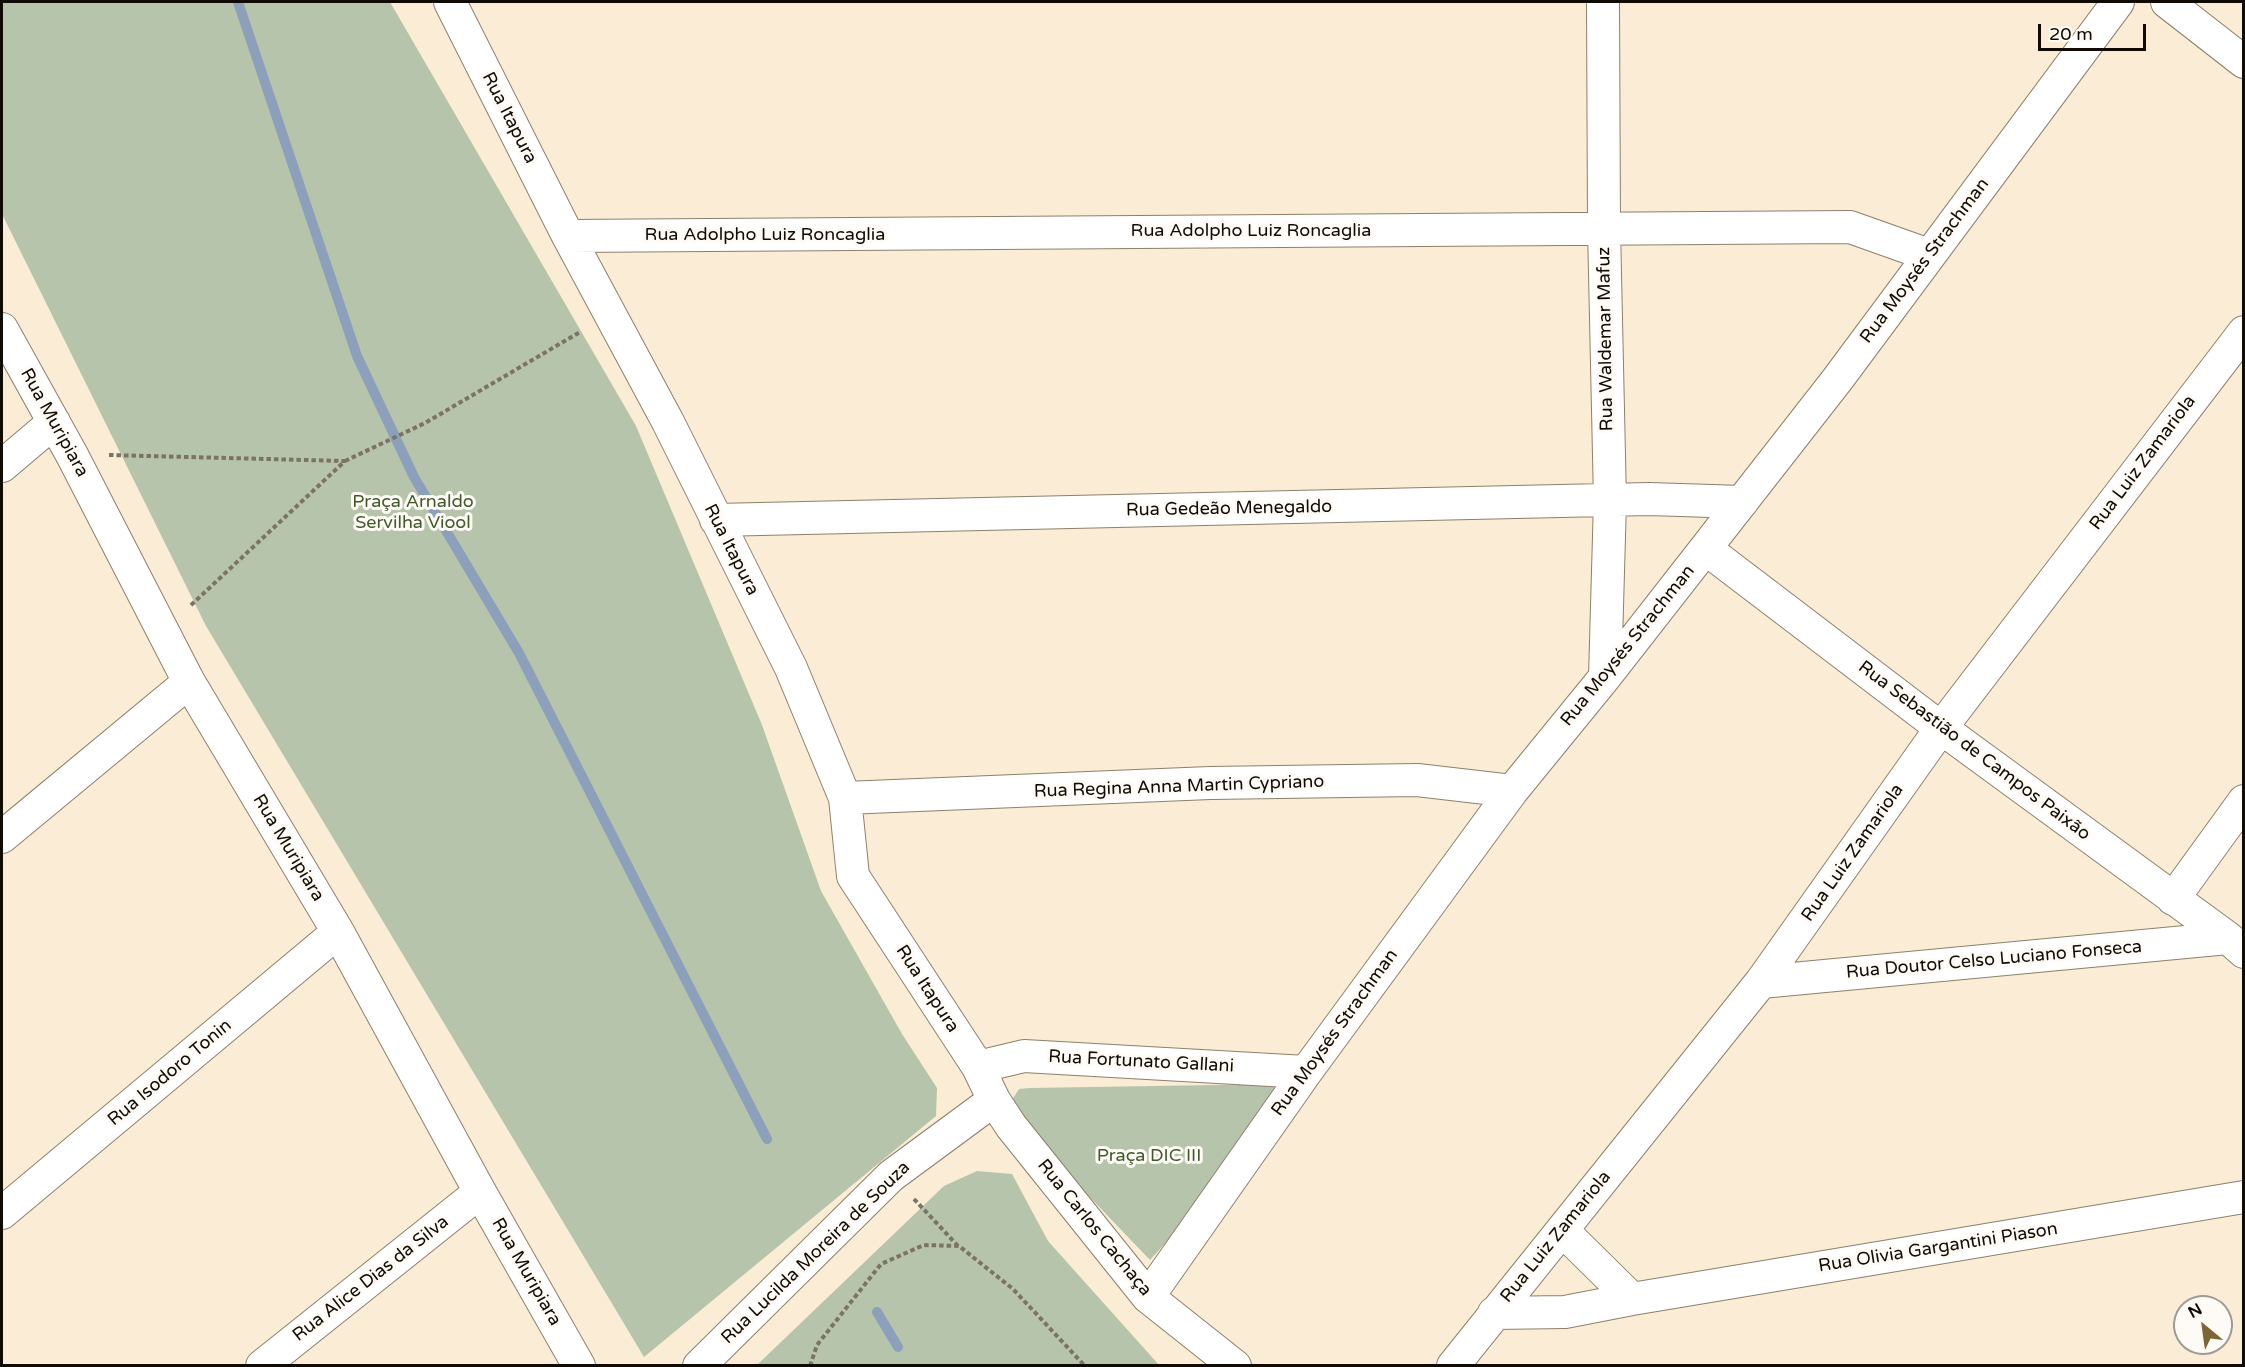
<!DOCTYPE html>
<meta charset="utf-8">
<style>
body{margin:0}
#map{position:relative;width:2245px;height:1367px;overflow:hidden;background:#faecd5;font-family:"Varela Round",sans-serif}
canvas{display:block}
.frame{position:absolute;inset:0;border:3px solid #0f0b04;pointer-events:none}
.north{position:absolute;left:2173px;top:1295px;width:60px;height:60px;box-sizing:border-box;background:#fefbf6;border:2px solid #9e9b95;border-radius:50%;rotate:331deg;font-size:16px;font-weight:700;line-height:24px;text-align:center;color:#0f0b04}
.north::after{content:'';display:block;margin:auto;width:21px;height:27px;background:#7d6535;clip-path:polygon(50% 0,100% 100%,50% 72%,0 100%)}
.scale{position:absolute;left:2038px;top:24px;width:108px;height:27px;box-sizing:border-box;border:3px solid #0f0b04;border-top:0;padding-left:8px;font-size:18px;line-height:21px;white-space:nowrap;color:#0f0b04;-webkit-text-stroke:4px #fefbf6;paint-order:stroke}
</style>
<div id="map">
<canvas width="2245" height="1367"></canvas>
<div class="frame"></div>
<div class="north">N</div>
<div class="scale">20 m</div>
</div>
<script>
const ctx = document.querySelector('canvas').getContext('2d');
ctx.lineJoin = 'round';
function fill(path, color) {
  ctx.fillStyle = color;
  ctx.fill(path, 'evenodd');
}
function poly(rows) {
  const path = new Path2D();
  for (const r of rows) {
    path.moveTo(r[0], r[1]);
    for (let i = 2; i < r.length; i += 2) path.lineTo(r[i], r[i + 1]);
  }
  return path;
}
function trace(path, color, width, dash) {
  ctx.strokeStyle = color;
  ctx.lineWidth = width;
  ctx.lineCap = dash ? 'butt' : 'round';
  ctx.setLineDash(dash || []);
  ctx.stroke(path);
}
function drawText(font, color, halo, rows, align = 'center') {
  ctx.font = font + ' "Varela Round",sans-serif';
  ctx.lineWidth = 6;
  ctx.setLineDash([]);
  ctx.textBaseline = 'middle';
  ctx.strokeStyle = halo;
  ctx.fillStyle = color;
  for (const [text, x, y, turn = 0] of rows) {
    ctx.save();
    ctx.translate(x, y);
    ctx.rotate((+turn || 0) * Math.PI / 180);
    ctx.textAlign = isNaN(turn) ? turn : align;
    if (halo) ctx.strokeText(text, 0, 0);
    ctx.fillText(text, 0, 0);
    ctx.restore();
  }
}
fill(poly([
 [2,2,390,2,636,426,762,725,821,891,902,1034,937,1088,936,1116,644,1357,206,626,2,214],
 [1278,1084,1233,1168,1150,1260,1016,1120,1010,1103,1019,1089,1030,1088],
 [977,1171,1012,1174,1048,1241,1159,1365,757,1365,944,1186]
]), '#b5c4aa');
trace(poly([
 [238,2,357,356,414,477,519,653,767,1139],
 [877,1312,898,1347]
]), '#8ca0bc', 10);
const minor = poly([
 [450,2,568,236,668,422,791,668,845,798,853,876,978,1067,994,1100,1011,1126,1148,1297,1235,1366],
 [1603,2,1604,228,1610,501,1605,677],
 [2167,2,2244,62],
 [568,236,1850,227,1929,255],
 [2,329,72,455,189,682,338,932,480,1192,579,1366],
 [2,466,54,422],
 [716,520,1649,499,1742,502],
 [1706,549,1941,728,2228,938,2244,952],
 [845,798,1210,783,1417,780,1512,791],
 [2,837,189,682],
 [2173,899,2244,801],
 [1761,982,2228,938],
 [978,1067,1024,1056,1306,1072],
 [2,1213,338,932],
 [1562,1230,1632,1299],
 [1148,1297,1306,1072,1512,791,1605,677,1837,380,2118,2],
 [1494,1313,1565,1312,1632,1299,2244,1197],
 [262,1366,480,1192],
 [699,1366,891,1176,994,1100],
 [1453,1366,1761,982,1941,728,2244,332]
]);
trace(minor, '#8d806b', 34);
trace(poly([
 [109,455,345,461,189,607],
 [345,461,425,423,580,332],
 [914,1199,958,1246],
 [810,1366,817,1345,881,1264,924,1245,959,1246,1013,1289,1085,1366]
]), '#7b7364', 4, [4.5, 3]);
trace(minor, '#fff', 32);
drawText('18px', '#0f0b04', '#fefbf6', [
 ["Rua Itapura",509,118,63],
 ["Rua Adolpho Luiz Roncaglia",1251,231],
 ["Rua Adolpho Luiz Roncaglia",765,235],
 ["Rua Moysés Strachman",1925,261,-53],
 ["Rua Waldemar Mafuz",1606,339,-91],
 ["Rua Muripiara",54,423,61],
 ["Rua Luiz Zamariola",2143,463,-53],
 ["Rua Gedeão Menegaldo",1229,509,-1],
 ["Rua Itapura",731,550,63],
 ["Rua Moysés Strachman",1628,646,-51],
 ["Rua Sebastião de Campos Paixão",1974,751,37],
 ["Rua Regina Anna Martin Cypriano",1179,787,-2],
 ["Rua Muripiara",288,848,59],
 ["Rua Luiz Zamariola",1853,853,-55],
 ["Rua Doutor Celso Luciano Fonseca",1994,960,-5],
 ["Rua Itapura",927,989,57],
 ["Rua Moysés Strachman",1335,1033,-54],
 ["Rua Fortunato Gallani",1141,1062,3],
 ["Rua Isodoro Tonin",170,1073,-40],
 ["Rua Carlos Cachaça",1094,1228,51],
 ["Rua Luiz Zamariola",1556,1237,-51],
 ["Rua Olivia Gargantini Piason",1938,1248,-9],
 ["Rua Lucilda Moreira de Souza",816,1253,-44],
 ["Rua Muripiara",526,1272,60],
 ["Rua Alice Dias da Silva",371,1279,-38]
]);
drawText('18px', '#405a2c', '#fefbf6', [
 ["Praça Arnaldo",413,502],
 ["Servilha Viool",413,523],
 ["Praça DIC III",1149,1156]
]);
</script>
